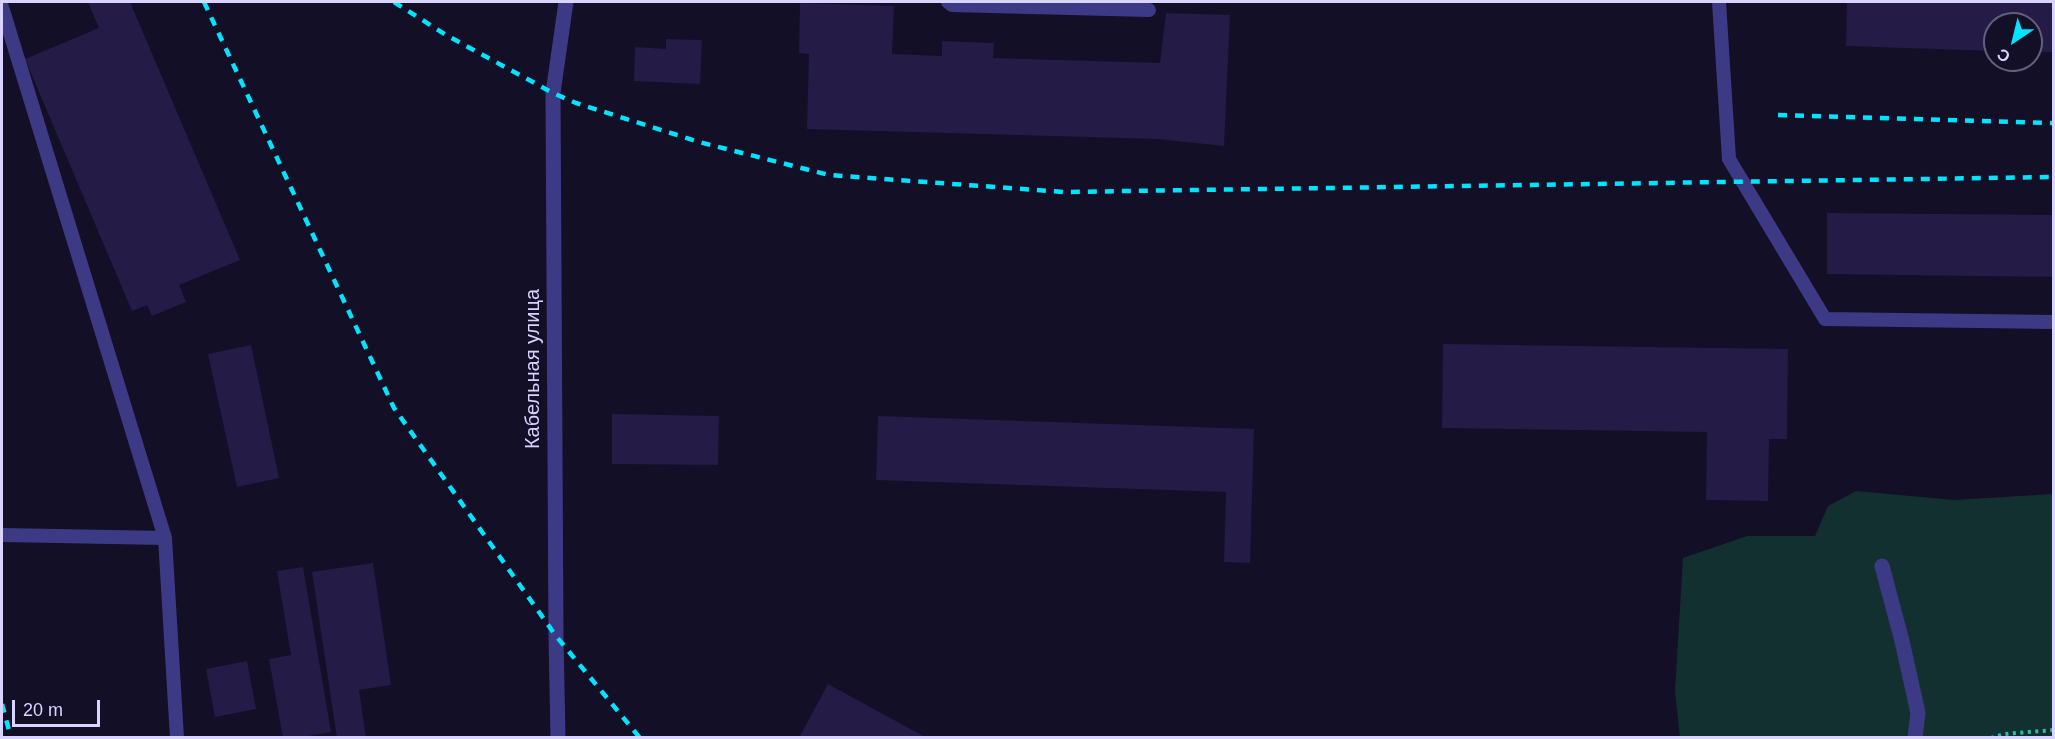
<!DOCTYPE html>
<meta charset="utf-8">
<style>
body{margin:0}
#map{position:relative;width:2055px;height:739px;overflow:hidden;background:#130f26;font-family:Helvetica,sans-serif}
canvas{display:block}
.frame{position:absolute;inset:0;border:3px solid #d9d4ff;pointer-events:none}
.north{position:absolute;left:1983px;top:12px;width:60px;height:60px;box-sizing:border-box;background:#130f26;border:2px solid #625e7d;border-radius:50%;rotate:215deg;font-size:16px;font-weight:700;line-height:24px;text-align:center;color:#d9d4ff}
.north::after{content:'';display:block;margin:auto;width:21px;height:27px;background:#00e5ff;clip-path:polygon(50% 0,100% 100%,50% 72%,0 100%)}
.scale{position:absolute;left:12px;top:700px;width:88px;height:27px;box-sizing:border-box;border:3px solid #d9d4ff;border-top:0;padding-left:8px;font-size:18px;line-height:21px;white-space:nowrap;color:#d9d4ff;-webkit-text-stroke:4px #130f26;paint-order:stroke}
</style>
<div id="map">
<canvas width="2055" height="739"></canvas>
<div class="frame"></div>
<div class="north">С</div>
<div class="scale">20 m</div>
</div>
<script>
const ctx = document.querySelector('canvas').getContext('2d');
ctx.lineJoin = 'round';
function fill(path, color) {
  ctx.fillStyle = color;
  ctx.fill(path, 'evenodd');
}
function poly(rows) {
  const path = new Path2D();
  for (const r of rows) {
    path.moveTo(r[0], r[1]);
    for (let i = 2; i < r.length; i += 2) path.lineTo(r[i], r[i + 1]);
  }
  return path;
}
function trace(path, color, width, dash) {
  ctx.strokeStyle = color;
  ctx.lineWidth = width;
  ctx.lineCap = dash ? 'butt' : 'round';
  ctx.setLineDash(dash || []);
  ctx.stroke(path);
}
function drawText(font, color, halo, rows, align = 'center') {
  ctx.font = font + ' Helvetica,sans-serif';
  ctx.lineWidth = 5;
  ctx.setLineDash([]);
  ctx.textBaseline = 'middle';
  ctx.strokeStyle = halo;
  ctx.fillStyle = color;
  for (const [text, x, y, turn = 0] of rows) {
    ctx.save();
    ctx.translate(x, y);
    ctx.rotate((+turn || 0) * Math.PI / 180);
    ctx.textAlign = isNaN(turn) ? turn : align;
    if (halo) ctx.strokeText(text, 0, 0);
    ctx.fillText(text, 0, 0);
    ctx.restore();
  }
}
fill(poly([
 [1856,491,1954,500,2053,494,2053,737,1680,738,1675,691,1683,558,1747,536,1815,536,1828,506]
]), '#12302f');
fill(poly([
 [88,2,130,2,240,260,179,285,186,302,152,316,147,305,132,311,25,59,99,28],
 [1847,2,2054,2,2054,52,2031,52,2031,24,1995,24,1995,51,1846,46],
 [800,3,894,6,892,54,942,56,942,41,994,43,993,58,1160,63,1166,13,1230,15,1224,146,1158,139,807,129,809,54,799,53],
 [666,39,702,40,700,84,634,81,635,47,666,49],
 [1827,213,2054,215,2054,277,1827,274],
 [1443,344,1788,349,1787,439,1769,439,1768,501,1706,500,1707,432,1442,428],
 [251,345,279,478,237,487,208,354],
 [612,414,719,416,718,465,612,464],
 [878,416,1254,429,1250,563,1224,562,1226,492,876,480],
 [373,563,391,685,359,690,366,738,337,738,312,572],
 [303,567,331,732,297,738,283,738,269,659,291,655,277,571],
 [247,661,256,709,215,717,206,669],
 [828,684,927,738,800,736]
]), '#241b47');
trace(poly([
 [1991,738,2004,734,2054,730]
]), '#2fb8b0', 4, [3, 4.5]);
trace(poly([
 [948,2,952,5,1149,10],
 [1719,2,1729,159,1825,319,2054,322],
 [2,7,165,538,177,738],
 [2,535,165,538]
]), '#3d3a85', 14);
trace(poly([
 [1882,566,1902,641,1918,713,1915,738],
 [558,738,556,636,553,93,566,2]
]), '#3d3a85', 15);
trace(poly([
 [204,2,394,408,556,636,640,738],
 [394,2,446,35,553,93,576,103,699,142,829,175,1064,192,2054,177],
 [1778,115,2054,123],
 [2,704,11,738]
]), '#00e5ff', 4.5, [9, 8]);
drawText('20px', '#d9d4ff', '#130f26', [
 ["Кабельная улица",533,369,-90]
]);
</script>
